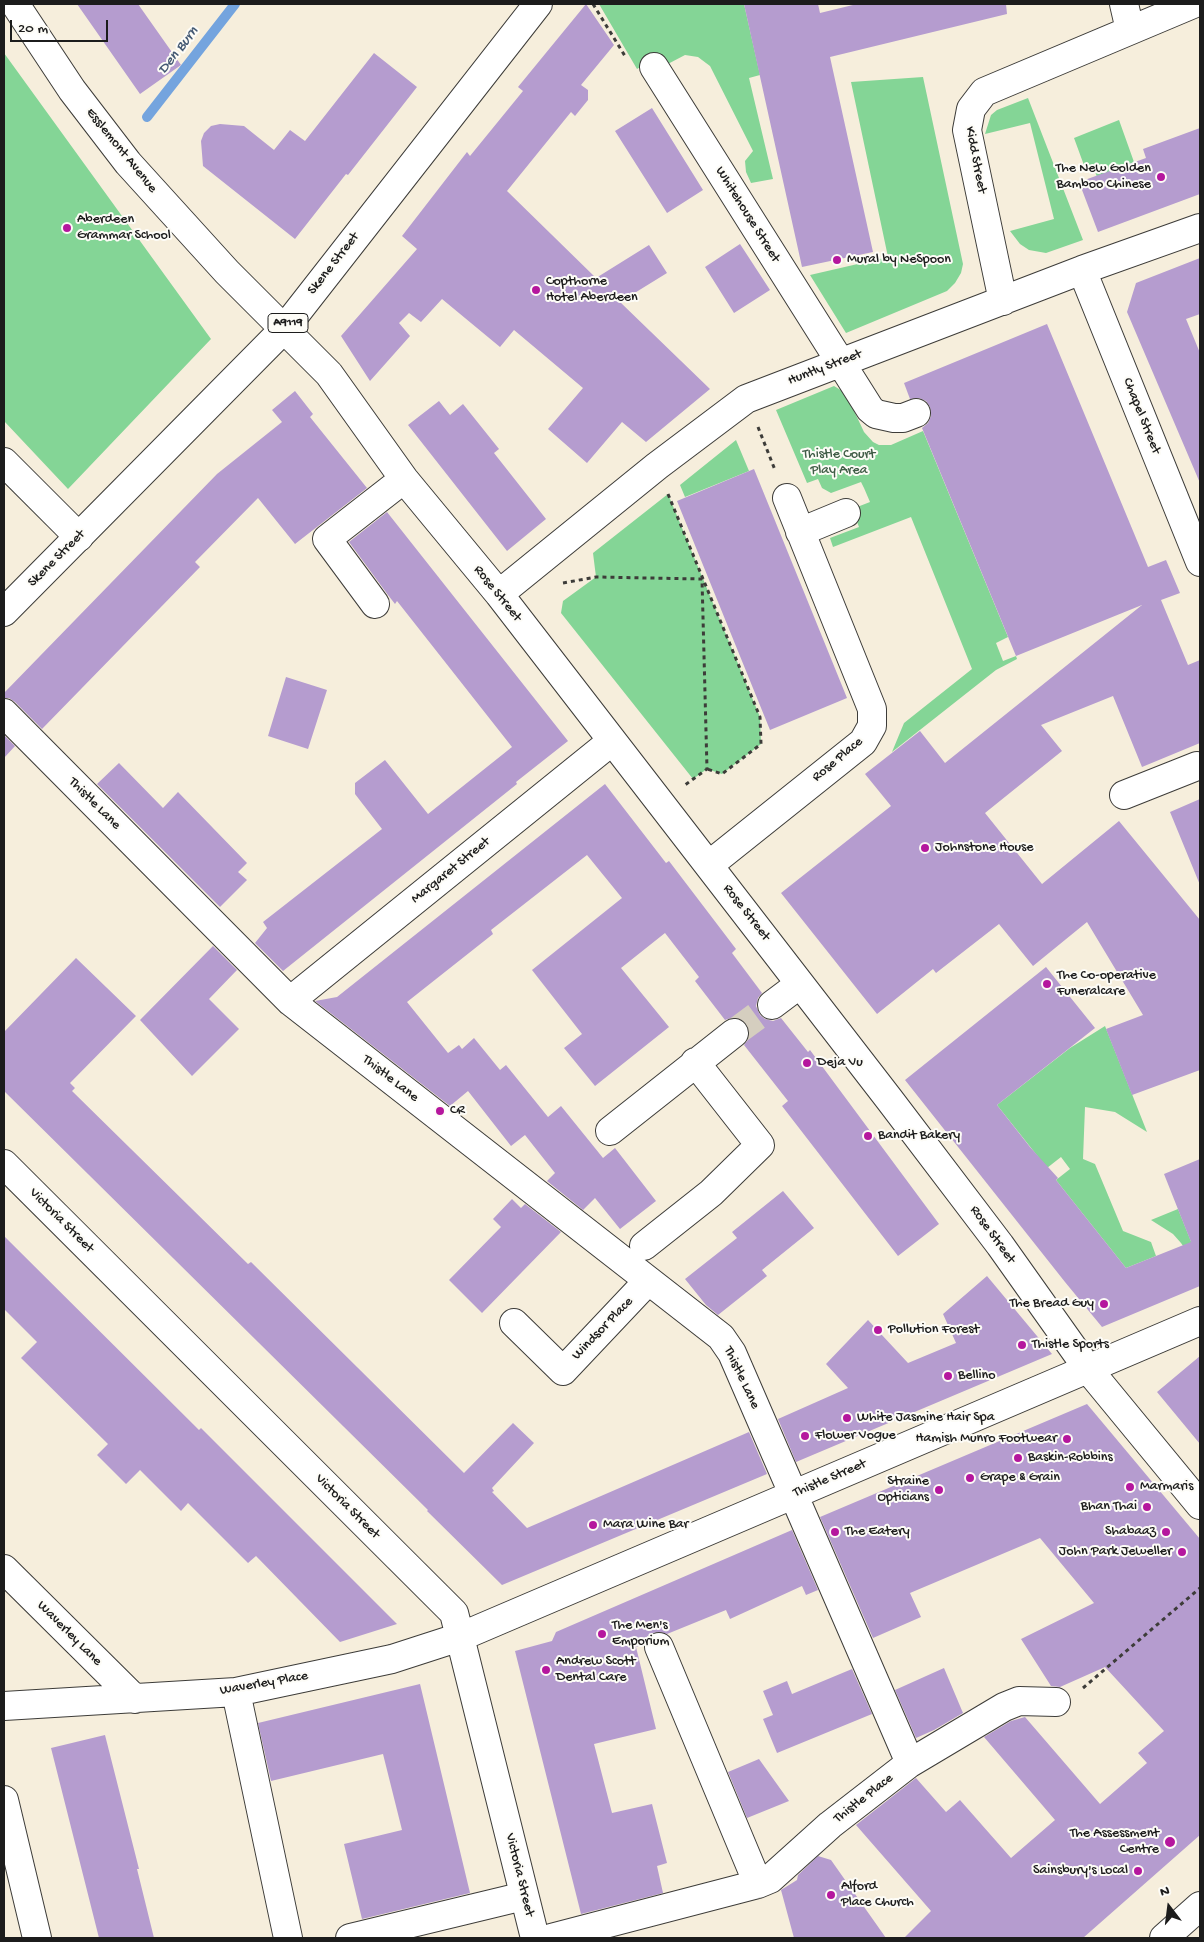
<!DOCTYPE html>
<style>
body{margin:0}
#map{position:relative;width:1204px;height:1942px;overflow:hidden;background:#f6eedc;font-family:"Gochi Hand",sans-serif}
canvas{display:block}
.frame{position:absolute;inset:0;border:5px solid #1c1c1c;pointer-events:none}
.north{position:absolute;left:1144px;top:1882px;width:50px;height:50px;-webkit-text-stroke:4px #fdfcf7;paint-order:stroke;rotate:345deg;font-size:14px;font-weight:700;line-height:20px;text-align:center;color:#1c1c1c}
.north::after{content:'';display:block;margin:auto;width:18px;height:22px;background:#1c1c1c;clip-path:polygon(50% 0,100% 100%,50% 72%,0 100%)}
.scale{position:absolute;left:10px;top:20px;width:98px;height:22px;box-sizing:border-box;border:2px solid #1c1c1c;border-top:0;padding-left:6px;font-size:15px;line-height:18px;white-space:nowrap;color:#1c1c1c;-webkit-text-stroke:4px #fdfcf7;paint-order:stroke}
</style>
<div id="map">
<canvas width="1204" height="1942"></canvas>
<div class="frame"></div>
<div class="north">N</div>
<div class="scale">20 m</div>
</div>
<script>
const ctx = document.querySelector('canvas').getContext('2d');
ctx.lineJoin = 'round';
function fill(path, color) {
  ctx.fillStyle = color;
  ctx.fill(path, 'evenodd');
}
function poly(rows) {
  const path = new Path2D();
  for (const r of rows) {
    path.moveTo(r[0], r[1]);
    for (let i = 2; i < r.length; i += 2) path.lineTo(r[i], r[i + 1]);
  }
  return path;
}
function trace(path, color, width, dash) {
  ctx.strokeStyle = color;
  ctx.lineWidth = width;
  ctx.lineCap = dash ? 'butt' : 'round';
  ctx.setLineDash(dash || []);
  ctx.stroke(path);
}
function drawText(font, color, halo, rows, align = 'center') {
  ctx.font = font + ' "Gochi Hand",sans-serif';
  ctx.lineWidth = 4;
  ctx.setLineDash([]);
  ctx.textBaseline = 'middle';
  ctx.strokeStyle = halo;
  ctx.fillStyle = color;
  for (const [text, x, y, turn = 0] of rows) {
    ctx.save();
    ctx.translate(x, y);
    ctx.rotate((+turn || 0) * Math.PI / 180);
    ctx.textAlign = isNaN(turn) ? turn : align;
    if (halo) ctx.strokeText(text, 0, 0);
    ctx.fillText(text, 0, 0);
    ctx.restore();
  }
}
fill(poly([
 [599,4,744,4,760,75,749,78,773,179,751,183,746,172,745,161,753,151,710,66,698,57,685,55,664,66,657,57,637,69],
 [4,53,211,339,68,489,4,421],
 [923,77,963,264,961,273,955,283,947,291,846,333,810,275,888,257,851,82],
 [1028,98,1083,240,1046,253,1029,250,1020,244,1010,231,1054,219,1030,123,985,134,991,115,997,110],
 [1119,120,1134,162,1097,177,1093,166,1085,168,1074,138],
 [834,386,844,392,848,398,864,432,873,442,879,445,891,445,923,431,1008,637,996,643,1003,661,1016,656,1017,659,996,670,892,752,904,723,972,669,911,517,833,547,830,538,859,527,852,509,870,502,864,488,861,482,831,493,822,488,818,479,807,483,776,410],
 [736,440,749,471,685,497,680,485],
 [668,494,760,717,761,744,722,774,707,769,693,779,561,613,563,601,596,577,593,553],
 [1105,1026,1147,1132,1115,1112,1085,1107,1083,1159,1095,1164,1123,1231,1151,1242,1156,1256,1126,1268,1056,1180,1070,1169,1061,1157,1047,1168,997,1105,1070,1048],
 [1178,1209,1200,1264,1200,1284,1188,1253,1181,1243,1173,1234,1151,1220]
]), '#84d596');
trace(poly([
 [147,117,235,4]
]), '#74a4de', 10);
fill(poly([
 [77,4,138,4,181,65,140,94],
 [586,4,614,45,581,85,588,90,588,100,575,116,571,112,507,191,596,278,649,245,667,273,620,302,710,389,646,442,622,422,587,463,548,429,583,388,514,330,500,347,442,299,421,322,409,313,399,323,410,336,370,381,341,336,417,249,402,236,467,152,470,156,523,91,518,87],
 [744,4,818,4,820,13,857,4,1006,4,1007,14,830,57,873,252,802,267],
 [374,53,417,87,348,175,346,174,295,239,203,166,201,141,204,133,211,126,220,124,244,126,274,150,290,130,305,141],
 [652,108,703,190,667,213,615,131],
 [1200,128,1200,194,1098,232,1079,182,1146,158,1143,149],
 [740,244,770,290,734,313,705,267],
 [1200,258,1200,314,1186,319,1200,353,1200,483,1127,312,1136,283],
 [1047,324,1148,567,1166,560,1180,593,1161,600,1188,665,1200,660,1200,743,1142,767,1113,696,1041,725,1062,751,985,813,1042,884,1119,821,1200,920,1200,1070,1132,1095,1106,1029,1143,1015,1087,922,1033,966,999,924,936,973,933,969,877,1014,781,893,891,806,865,774,920,731,945,763,1142,605,1016,656,922,428,928,423,931,416,930,407,926,401,919,398,910,399,904,383],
 [295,391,313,414,310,417,367,488,295,544,258,498,195,562,200,567,42,729,15,702,9,698,4,698,4,693,217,474,282,422,272,410],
 [439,401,450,415,463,404,499,449,494,453,546,519,507,551,408,425],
 [754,469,847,698,770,730,677,501],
 [387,512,568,741,516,782,517,784,283,971,255,943,267,928,263,922,382,829,355,794,355,783,385,760,428,814,512,747,397,601,395,604,388,595,349,542],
 [286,677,327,690,308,749,268,736],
 [4,735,15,746,4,758],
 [119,763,163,808,178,792,247,863,238,872,247,880,220,907,97,784],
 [605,784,666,863,669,861,736,949,732,953,762,993,758,998,756,1006,760,1015,765,1019,773,1021,781,1018,808,1052,810,1050,939,1224,898,1256,782,1106,788,1101,744,1045,749,1038,749,1030,747,1024,739,1018,731,1018,725,1020,695,981,699,977,665,933,621,968,669,1027,595,1086,564,1048,582,1034,532,970,622,898,587,855,491,930,493,934,407,1002,448,1053,459,1045,462,1049,474,1038,500,1070,506,1065,548,1117,561,1106,603,1158,615,1148,656,1201,620,1229,595,1198,583,1210,547,1181,555,1173,525,1135,511,1146,468,1091,450,1106,315,1001,337,997],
 [1200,799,1200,885,1170,812],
 [213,946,237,970,209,999,239,1029,192,1076,140,1020],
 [76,958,136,1016,70,1083,75,1088,72,1091,248,1264,251,1262,464,1473,513,1423,534,1443,492,1488,494,1491,492,1492,527,1528,749,1432,767,1474,502,1585,427,1511,428,1510,4,1091,4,1032],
 [1046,967,1095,1028,997,1105,1030,1147,1058,1178,1056,1180,1126,1268,1191,1242,1164,1174,1200,1159,1200,1286,1102,1327,1065,1282,905,1080],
 [783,1191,814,1228,762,1270,767,1276,718,1315,706,1305,685,1279,737,1238,732,1232],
 [512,1199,521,1208,525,1204,561,1232,482,1313,449,1280,501,1227,493,1219],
 [4,1236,199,1430,201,1428,397,1624,340,1642,256,1556,248,1563,188,1503,181,1511,140,1470,126,1484,97,1455,108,1444,21,1358,37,1342,4,1309],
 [987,1276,1052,1354,796,1462,778,1419,848,1388,826,1364,868,1320,908,1363,956,1343,943,1314],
 [1200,1356,1200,1444,1157,1392],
 [1087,1404,1200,1539,1200,1835,1083,1938,904,1938,931,1911,856,1825,916,1778,946,1812,960,1800,1011,1858,1055,1820,984,1737,1011,1721,1025,1717,1100,1804,1147,1763,1138,1753,1164,1731,1105,1667,1060,1687,1051,1686,1021,1639,1094,1603,1040,1538,910,1593,921,1617,873,1638,820,1517],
 [792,1530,818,1590,806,1595,802,1586,730,1619,726,1610,667,1634,660,1632,653,1633,647,1637,644,1644,636,1647,656,1729,594,1744,612,1813,652,1804,667,1863,657,1866,663,1893,581,1914,515,1651,552,1641,556,1632],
 [944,1668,963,1713,934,1730,916,1738,895,1690],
 [852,1669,872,1714,777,1753,763,1719,773,1715,763,1691,787,1681,792,1694],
 [420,1684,470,1893,362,1919,344,1844,402,1830,383,1754,271,1781,258,1723],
 [105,1735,139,1869,137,1869,154,1938,99,1938,51,1748],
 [759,1759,789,1801,747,1818,728,1772],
 [818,1856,831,1860,886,1938,794,1938,781,1890,797,1880,798,1875]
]), '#b59ccf');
trace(poly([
 [734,1033,772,1005]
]), '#d5cebf', 28, [28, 14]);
const minor = poly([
 [15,4,72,90,128,163,227,272,329,374,404,479,499,594,889,1099,1000,1245,1088,1369,1200,1505],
 [1124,4,1130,30],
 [654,67,870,409,876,414,894,418,903,418,916,413],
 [1082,270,1200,562],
 [1003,301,967,130,971,109,984,92,1193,4],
 [4,462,79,537],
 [800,532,846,513],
 [499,594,657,466,746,399,1082,270,1200,228],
 [375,604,327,539,404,479],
 [4,713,290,1001,721,1337,732,1353,910,1763,830,1825,770,1879,758,1884,551,1938],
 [1124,795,1197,766],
 [709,865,863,742,872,726,872,709,787,498],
 [290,1001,612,741],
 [772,1005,800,984],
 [610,1131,734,1033],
 [4,1164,454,1613,535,1938],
 [644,1246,711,1193,760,1145,695,1062],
 [514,1323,563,1371,648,1281],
 [4,1569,135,1699],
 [659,1647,758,1884],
 [236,1692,288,1938],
 [4,1706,236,1692,392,1659,460,1637,1200,1321],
 [910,1763,1004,1707,1019,1701,1056,1702],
 [4,1800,37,1938],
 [350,1938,524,1896],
 [1164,1938,1200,1906]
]);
const major = poly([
 [4,612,284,329,538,4]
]);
trace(minor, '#3d3c39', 30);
trace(major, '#3d3c39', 30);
trace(poly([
 [593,4,625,56],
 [758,427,775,470],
 [668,494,760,717,761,744,722,774,707,769],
 [563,583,596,577,702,579,707,769,685,785],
 [1083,1688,1200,1588]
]), '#3d3c39', 3, [4, 4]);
trace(minor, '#fff', 28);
trace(major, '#fff', 28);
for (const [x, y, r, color] of [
 [1161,177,5,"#b5179e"],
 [67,228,5,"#b5179e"],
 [837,260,5,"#b5179e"],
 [536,290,5,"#b5179e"],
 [925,848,5,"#b5179e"],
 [1047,984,5,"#b5179e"],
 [807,1063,5,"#b5179e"],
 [440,1111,5,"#b5179e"],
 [868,1136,5,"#b5179e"],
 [1104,1304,5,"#b5179e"],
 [878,1330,5,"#b5179e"],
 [1022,1345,5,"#b5179e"],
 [948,1376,5,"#b5179e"],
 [847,1418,5,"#b5179e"],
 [805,1436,5,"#b5179e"],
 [1067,1439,5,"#b5179e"],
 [1018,1458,5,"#b5179e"],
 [970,1478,5,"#b5179e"],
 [1130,1487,5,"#b5179e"],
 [939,1490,5,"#b5179e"],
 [1147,1507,5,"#b5179e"],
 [593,1525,5,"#b5179e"],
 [835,1532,5,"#b5179e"],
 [1166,1532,5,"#b5179e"],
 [1182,1552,5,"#b5179e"],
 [602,1634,5,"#b5179e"],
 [546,1670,5,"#b5179e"],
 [1170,1842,6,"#b5179e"],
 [1138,1871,5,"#b5179e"],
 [831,1895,5,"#b5179e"]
]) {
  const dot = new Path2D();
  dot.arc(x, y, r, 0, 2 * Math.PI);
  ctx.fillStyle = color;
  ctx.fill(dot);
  trace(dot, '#fdfcf7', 2);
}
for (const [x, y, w] of [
 [288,323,40]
]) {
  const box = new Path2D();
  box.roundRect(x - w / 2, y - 9.5, w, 19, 4);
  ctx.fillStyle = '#fdfcf7';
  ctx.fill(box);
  trace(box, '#1c1c1c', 1);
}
drawText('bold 12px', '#1c1c1c', null, [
 ["A9119",288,323]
]);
drawText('14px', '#1c1c1c', '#fdfcf7', [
 ["Esslemont Avenue",121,151,51],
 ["Kidd Street",975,160,79],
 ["Whitehouse Street",747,215,58],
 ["Skene Street",334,264,-52],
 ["Huntly Street",825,368,-21],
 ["Chapel Street",1141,416,68],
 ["Skene Street",57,559,-45],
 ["Rose Street",497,594,51],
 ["Rose Place",838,760,-40],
 ["Thistle Lane",94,804,45],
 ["Margaret Street",451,871,-39],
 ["Rose Street",746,913,52],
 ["Thistle Lane",390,1079,38],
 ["Victoria Street",61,1221,45],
 ["Rose Street",992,1235,54],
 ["Windsor Place",603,1329,-46],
 ["Thistle Lane",741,1378,65],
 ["Thistle Street",830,1479,-23],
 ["Victoria Street",347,1507,45],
 ["Waverley Lane",69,1634,45],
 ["Waverley Place",264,1684,-10],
 ["Thistle Place",864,1799,-38],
 ["Victoria Street",519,1875,76]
]);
drawText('14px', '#1c1c1c', '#fdfcf7', [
 ["The New Golden",1151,169,"right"],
 ["Bamboo Chinese",1151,185,"right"],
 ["Aberdeen",77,220],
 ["Grammar School",77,236],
 ["Mural by NeSpoon",847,260],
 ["Copthorne",546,282],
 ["Hotel Aberdeen",546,298],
 ["Johnstone House",935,848],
 ["The Co-operative",1057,976],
 ["Funeralcare",1057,992],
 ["Deja Vu",817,1063],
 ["CR",450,1111],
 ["Bandit Bakery",878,1136],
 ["The Bread Guy",1094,1304,"right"],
 ["Pollution Forest",888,1330],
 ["Thistle Sports",1032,1345],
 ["Bellino",958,1376],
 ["White Jasmine Hair Spa",857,1418],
 ["Flower Vogue",815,1436],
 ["Hamish Munro Footwear",1057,1439,"right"],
 ["Baskin-Robbins",1028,1458],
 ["Grape & Grain",980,1478],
 ["Straine",929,1482,"right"],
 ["Opticians",929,1498,"right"],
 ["Marmaris",1140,1487],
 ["Bhan Thai",1137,1507,"right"],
 ["Mara Wine Bar",603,1525],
 ["The Eatery",845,1532],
 ["Shabaaz",1156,1532,"right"],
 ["John Park Jeweller",1172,1552,"right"],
 ["The Men's",612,1626],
 ["Emporium",612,1642],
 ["Andrew Scott",556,1662],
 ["Dental Care",556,1678],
 ["The Assessment",1159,1834,"right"],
 ["Centre",1159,1850,"right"],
 ["Sainsbury's Local",1128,1871,"right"],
 ["Alford",841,1887],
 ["Place Church",841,1903]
], 'left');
drawText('14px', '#405d47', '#fdfcf7', [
 ["Thistle Court",839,455],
 ["Play Area",839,471]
]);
drawText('italic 15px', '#445973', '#fdfcf7', [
 ["Den Burn",179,51,-52]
]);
</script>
